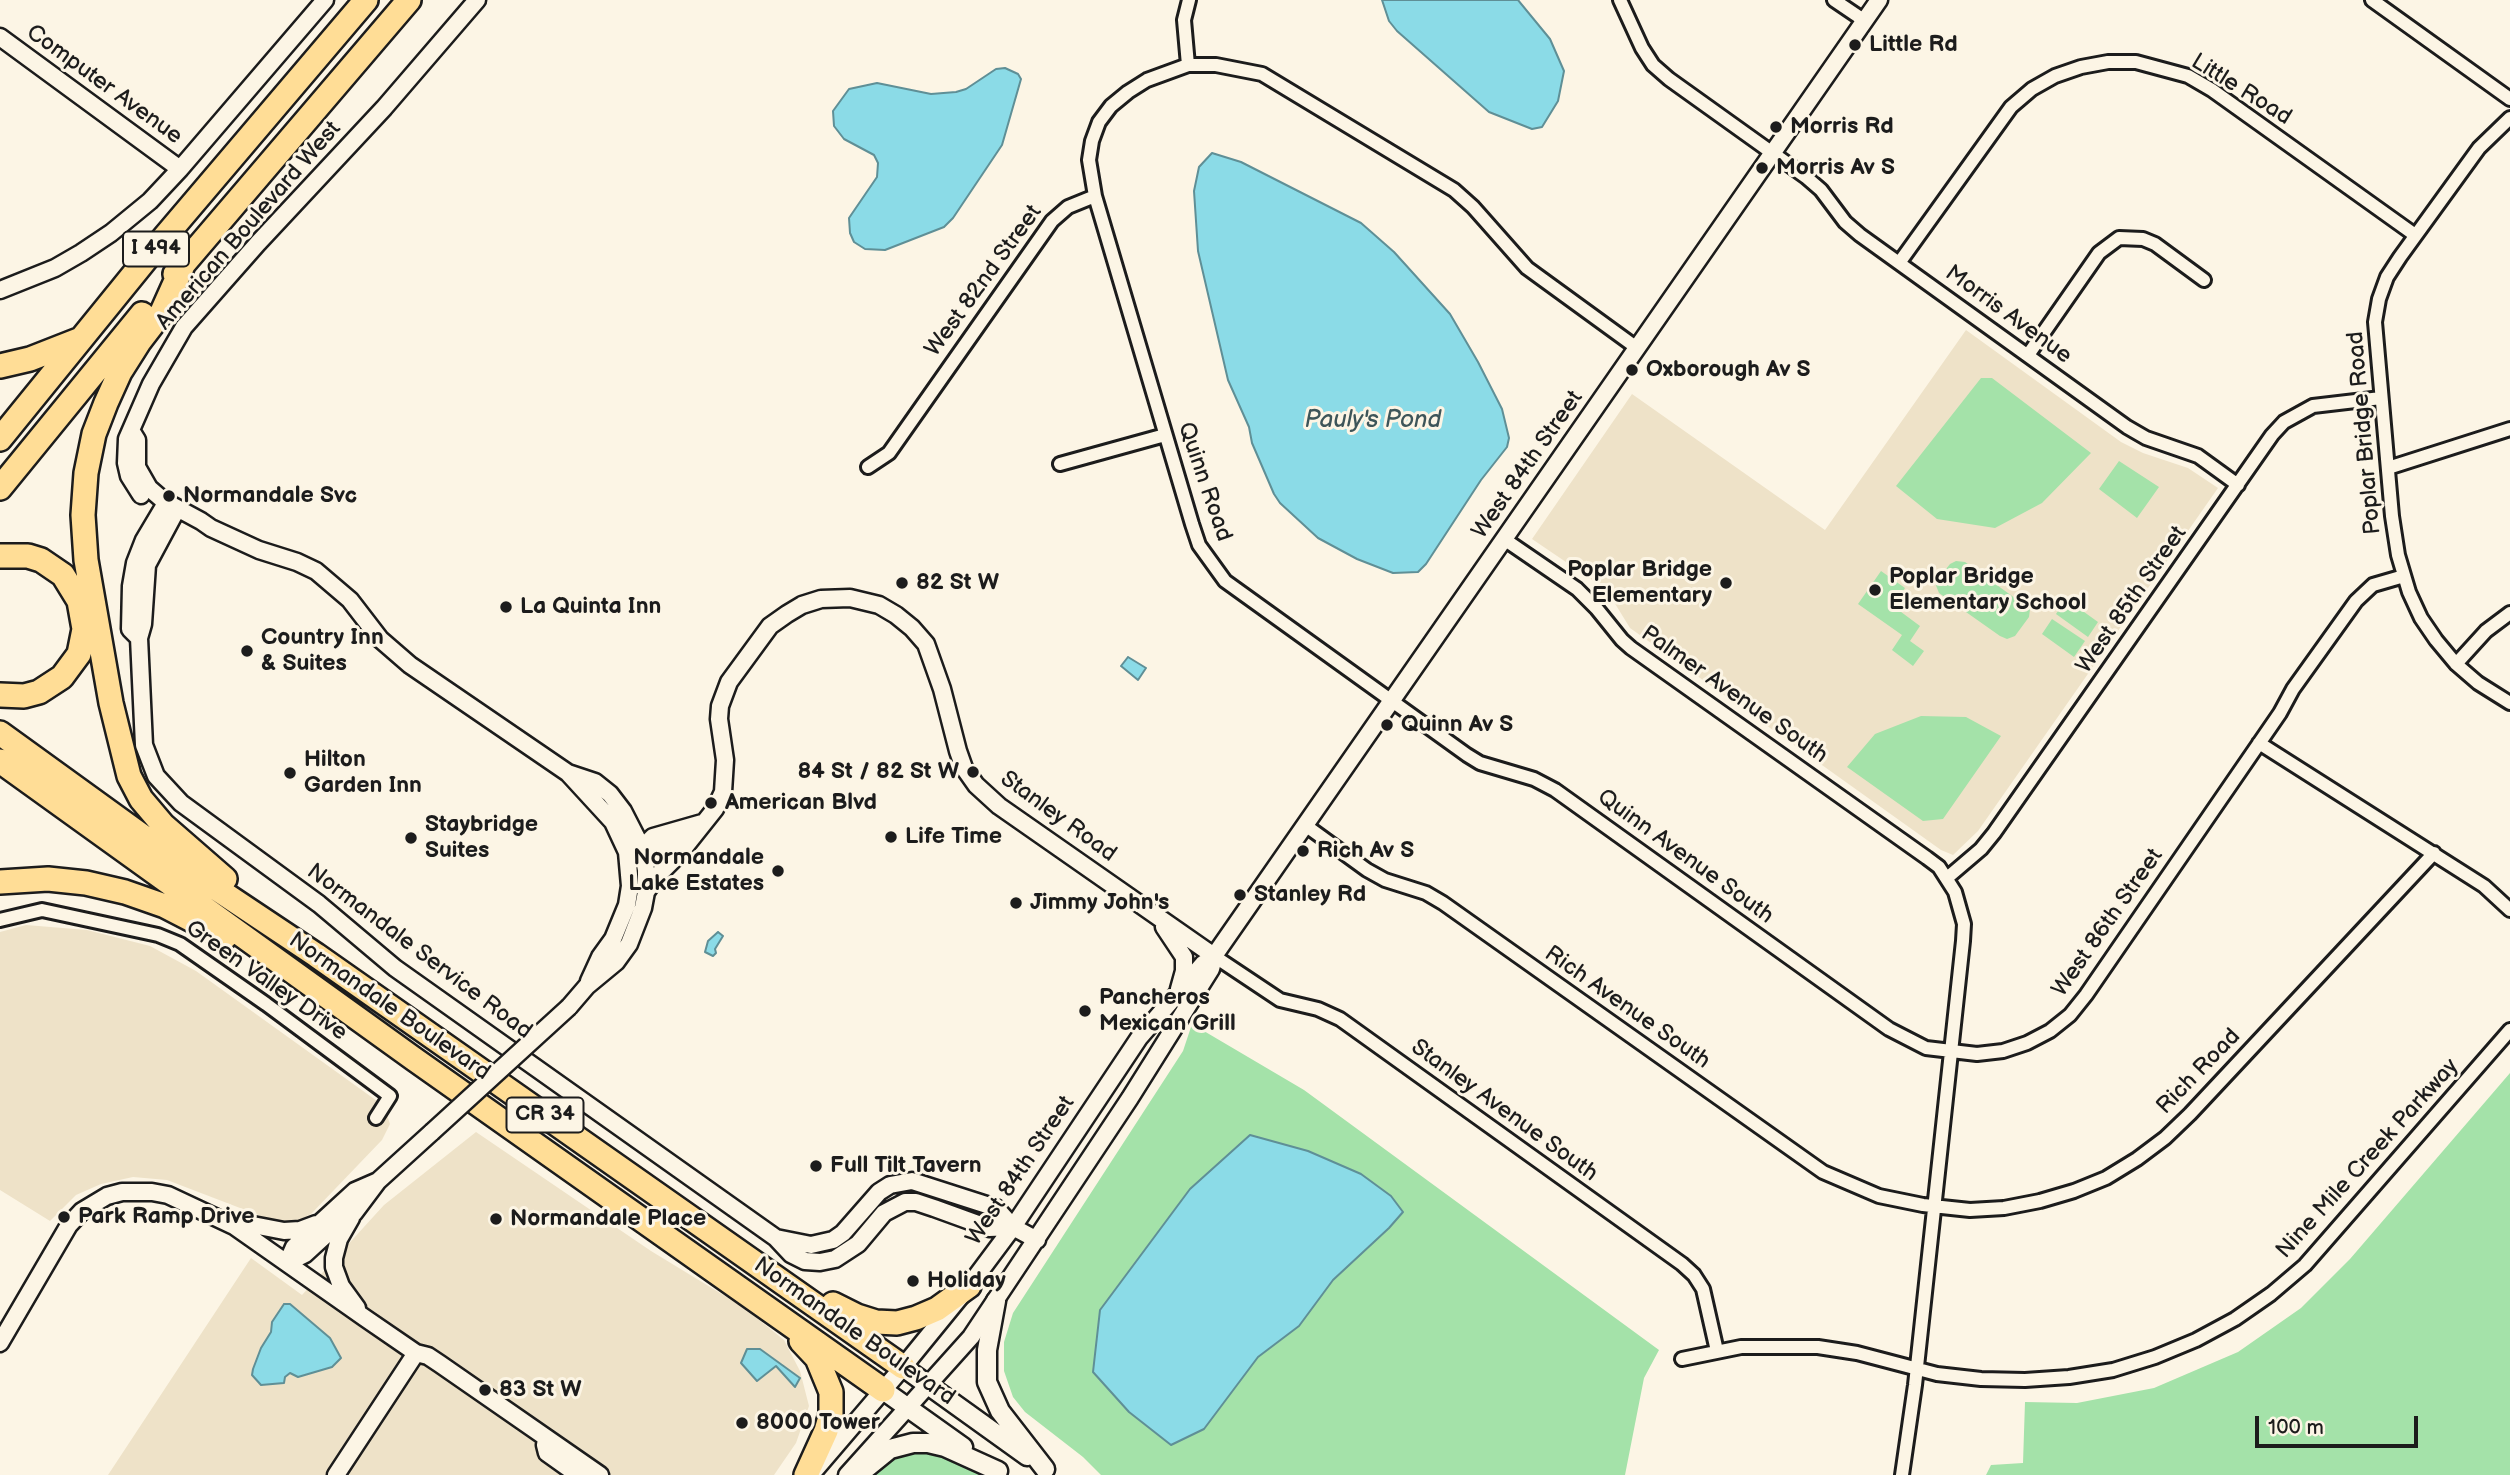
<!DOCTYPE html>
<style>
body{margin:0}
#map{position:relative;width:2510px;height:1475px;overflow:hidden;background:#fcf5e5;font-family:"Balsamiq Sans",sans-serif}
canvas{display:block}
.scale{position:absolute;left:2255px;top:1416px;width:163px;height:32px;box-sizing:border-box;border:4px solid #1c1c1c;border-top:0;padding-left:9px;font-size:21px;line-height:24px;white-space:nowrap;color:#1c1c1c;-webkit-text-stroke:5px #fcf5e5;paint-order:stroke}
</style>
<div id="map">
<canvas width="2510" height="1475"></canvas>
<div class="scale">100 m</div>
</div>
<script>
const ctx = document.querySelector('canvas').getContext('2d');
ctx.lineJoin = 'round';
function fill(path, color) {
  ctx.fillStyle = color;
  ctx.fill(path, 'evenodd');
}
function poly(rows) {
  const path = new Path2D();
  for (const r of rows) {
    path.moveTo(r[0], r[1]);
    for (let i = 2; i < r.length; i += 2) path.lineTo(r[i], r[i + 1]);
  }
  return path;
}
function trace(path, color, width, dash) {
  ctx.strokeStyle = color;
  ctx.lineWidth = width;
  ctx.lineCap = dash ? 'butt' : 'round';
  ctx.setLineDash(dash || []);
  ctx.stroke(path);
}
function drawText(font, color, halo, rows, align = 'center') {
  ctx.font = font + ' "Balsamiq Sans",sans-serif';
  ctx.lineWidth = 6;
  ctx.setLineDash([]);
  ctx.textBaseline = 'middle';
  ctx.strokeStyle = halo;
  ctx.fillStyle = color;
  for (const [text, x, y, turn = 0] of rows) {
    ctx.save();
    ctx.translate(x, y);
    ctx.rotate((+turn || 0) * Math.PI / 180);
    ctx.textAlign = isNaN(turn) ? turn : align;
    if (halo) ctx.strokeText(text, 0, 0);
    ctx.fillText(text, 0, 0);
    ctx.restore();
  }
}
fill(poly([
 [1966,330,2121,442,2143,453,2188,468,2218,488,1978,831,1953,855,1941,850,1630,628,1614,602,1591,579,1532,539,1632,394,1825,530],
 [26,925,87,930,150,946,196,971,384,1106,390,1124,382,1140,311,1214,287,1226,167,1180,133,1177,101,1184,76,1195,50,1221,0,1190,0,932],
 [476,1132,651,1251,743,1307,784,1340,800,1371,809,1406,796,1443,774,1475,108,1475,251,1258,302,1295,384,1205]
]), '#eee2c8');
fill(poly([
 [1981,378,1992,378,2091,453,2042,503,1995,528,1937,519,1896,486],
 [2119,461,2159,487,2137,518,2099,489],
 [1956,561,1965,562,2030,609,2029,617,2015,636,2007,639,2000,636,1939,593,1935,583,1950,564],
 [1881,571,1905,588,1893,606,1920,626,1910,641,1924,651,1913,666,1892,650,1902,635,1858,604],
 [2066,599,2098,622,2088,637,2056,614],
 [2052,619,2085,641,2074,657,2042,634],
 [1921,716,1966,717,2001,736,1943,819,1923,821,1847,767,1875,734],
 [1192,1024,1304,1090,1659,1350,1644,1378,1625,1475,1101,1475,1083,1457,1025,1412,1013,1397,1004,1371,1004,1342,1013,1313,1183,1051],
 [1190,1189,1389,1228,1333,1280,1299,1326,1258,1357,1204,1429,1100,1310],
 [2510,1073,2510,1475,1986,1475,1991,1465,2023,1463,2025,1402,2077,1403,2154,1388,2238,1352,2301,1308,2350,1259],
 [929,1448,964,1462,983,1475,863,1475,882,1458]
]), '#a4e2a9');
const water = poly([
 [1382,0,1518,0,1550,39,1564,71,1558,101,1542,127,1532,129,1489,112,1397,31,1389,21,1382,0],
 [1005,68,1018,74,1021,79,1002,145,953,218,944,227,885,250,865,249,854,242,850,233,849,218,877,177,878,163,874,155,844,139,834,126,833,111,849,89,877,83,931,94,956,92,966,89,996,69,1005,68],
 [1212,153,1241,162,1361,223,1394,252,1450,314,1478,362,1502,409,1509,438,1507,447,1481,480,1426,564,1418,572,1393,573,1357,559,1318,538,1280,503,1274,494,1252,443,1249,427,1228,380,1198,251,1194,191,1199,167,1212,153],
 [1128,657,1146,668,1138,680,1121,666,1128,657],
 [718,932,723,936,715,949,716,953,713,956,705,952,708,941,718,932],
 [1250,1135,1308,1151,1361,1174,1391,1196,1403,1212,1389,1228,1333,1280,1299,1326,1258,1357,1204,1429,1171,1445,1129,1412,1093,1372,1100,1310,1190,1189,1250,1135],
 [284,1304,290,1304,330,1338,341,1358,332,1367,298,1377,290,1373,285,1377,284,1383,261,1385,252,1375,253,1369,261,1348,271,1332,272,1322,284,1304],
 [747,1349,760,1349,800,1378,795,1387,776,1366,757,1381,741,1363,747,1349]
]);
fill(water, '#8bdbe7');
trace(water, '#5f8f96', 2);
const minor = poly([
 [1620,0,1642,48,1653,65,1669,79,1806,177,1821,190,1845,222,1860,235,2127,427,2146,438,2198,456,2238,485],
 [1834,0,1865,21],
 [2372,0,2510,99],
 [1188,65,1184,20,1189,0],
 [2510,118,2479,148,2400,257,2387,277,2379,299,2375,322,2392,516,2398,555,2409,592,2421,618,2436,640,2456,664,2478,683,2510,703],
 [1899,263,2011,107,2032,89,2055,76,2081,67,2108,62,2136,62,2188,76,2212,90,2415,235],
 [1637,348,1527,268,1473,207,1454,190,1262,74,1216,65,1188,65,1147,80,1128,92,1111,106,1099,122,1092,141,1089,160,1095,196,1192,524,1199,545,1225,581,1467,755,1480,763,1534,779,1555,790,1889,1029,1926,1048,1977,1054,2003,1051,2027,1043,2050,1031,2070,1015,2086,995,2280,713,2293,689,2356,601,2373,585,2404,576],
 [2028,355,2099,253,2119,238,2143,239,2155,244,2204,280],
 [1060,464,1165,435],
 [868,467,889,453,1052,221,1068,207,1095,196],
 [2388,468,2510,429],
 [1504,539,1577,589,1597,609,1622,640,1631,648,1927,858,1939,867,1955,892,1964,924,1963,941,1915,1385,1902,1475],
 [2456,664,2486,631,2510,613],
 [2259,743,2484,886,2510,910],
 [1305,825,1367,870,1385,880,1426,893,1443,903,1823,1172,1879,1196,1923,1205,1970,1210,2004,1208,2040,1201,2074,1191,2106,1178,2137,1159,2165,1138,2190,1114,2434,853],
 [1947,878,1981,849,1994,833,2272,435,2284,422,2313,406,2381,398],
 [0,920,42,910,158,935,180,944,266,1004,390,1096,376,1118],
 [1214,956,1280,1000,1318,1009,1340,1019,1682,1264,1694,1275,1703,1289,1717,1351],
 [1682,1359,1741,1347,1818,1347,1857,1353,1937,1374,1981,1379,2025,1380,2069,1377,2113,1370,2155,1357,2196,1340,2235,1319,2271,1294,2305,1265,2510,1030]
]);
const tertiary = poly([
 [0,37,180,169],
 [0,290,55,268,81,253,111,233,150,201,180,169,325,0],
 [132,432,137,440,137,467,149,488,164,501,201,521,211,528,259,550,297,562,316,571,350,600,380,639,410,665,568,773,595,782,610,794,623,811,642,848,646,870,646,892,643,908,629,944,616,962,587,986,569,1007],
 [141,495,129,476,126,463,127,439,151,384,184,327,258,243,384,108,477,0],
 [177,509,147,565,143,624,139,638,144,745,156,776,181,803,319,904,395,968,776,1238,791,1254,805,1261,820,1262,835,1259,858,1244,884,1213,905,1202,916,1202,934,1208,989,1228,1013,1227],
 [139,638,130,629,131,586,135,563,144,540,166,503],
 [568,773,613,822,627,852,630,886,627,905,613,939,600,957,589,981],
 [642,848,653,837,702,823],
 [633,851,642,848,657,848,692,836],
 [646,892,657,876,680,853,715,809,723,792,725,760,719,719,720,706,729,682,770,626,787,614,802,605,821,599,850,598,879,605,896,615,912,628,926,644,942,689,958,751,964,768,976,785,999,806,1214,956],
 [1164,927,1184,957,1184,971,1179,989],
 [351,1218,339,1239,334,1258,334,1267,341,1286,357,1308],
 [232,1221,284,1231,300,1230,316,1224],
 [776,1238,811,1245,833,1240,843,1233,879,1192,890,1185,912,1181,996,1208,1013,1227,1037,1240],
 [287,1263,305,1254,342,1220,354,1213,378,1181,432,1132],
 [287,1263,294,1247,321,1222,355,1191,378,1181],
 [0,1343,69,1225,82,1211,107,1196,122,1192,152,1192,168,1195,234,1226,365,1318,416,1353,428,1356,440,1364,600,1475],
 [546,1439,545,1445,547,1453,578,1475],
 [814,1471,903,1367,969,1286,1013,1227,1139,1038,1203,964,1214,956,1879,0],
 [336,1475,416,1353],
 [847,1475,971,1337,1130,1098,1211,969,1214,958]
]);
const secondary = poly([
 [996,1301,987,1350,987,1382,1000,1411,1045,1469],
 [903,1367,1027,1456],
 [883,1390,963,1447],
 [858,1475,890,1449,913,1443,928,1443,945,1447,998,1471]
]);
const motorway = poly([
 [184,263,162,312,139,342,120,372,106,403,94,434,86,473,83,515,86,560,111,703,129,776,141,799,163,825,225,879],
 [175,274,409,0],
 [0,366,30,359,81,339],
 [0,439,151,253,366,0],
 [0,488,142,314],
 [0,556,28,556,41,560,63,575,79,601,84,629,79,654,62,677,39,692,24,696,0,695],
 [0,733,199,877,316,955,903,1367],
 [0,761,414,1059,883,1390],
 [0,882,48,879,86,883,125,892,165,906,225,937],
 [833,1304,857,1316,876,1322,897,1323,916,1318,937,1309,969,1286],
 [801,1341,817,1358,831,1392,831,1414,826,1431,806,1475]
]);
trace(minor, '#1c1c1c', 18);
trace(tertiary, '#1c1c1c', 21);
trace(secondary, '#1c1c1c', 23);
trace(motorway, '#1c1c1c', 28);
trace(minor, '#fcf5e5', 12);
trace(tertiary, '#fcf5e5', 16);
trace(secondary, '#fcf5e5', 18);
trace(motorway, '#ffdd96', 23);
const tertiaryBridge = poly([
 [432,1132,569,1007]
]);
trace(tertiaryBridge, '#1c1c1c', 21, []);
trace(tertiaryBridge, '#fcf5e5', 16);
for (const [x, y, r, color] of [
 [1855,45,7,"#1c1c1c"],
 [1776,127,7,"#1c1c1c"],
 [1762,168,7,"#1c1c1c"],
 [1632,370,7,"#1c1c1c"],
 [169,496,7,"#1c1c1c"],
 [902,583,7,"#1c1c1c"],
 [1726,583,7,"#1c1c1c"],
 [1875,590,7,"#1c1c1c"],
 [506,607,7,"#1c1c1c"],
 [247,651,7,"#1c1c1c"],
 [1387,725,7,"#1c1c1c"],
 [973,772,7,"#1c1c1c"],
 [290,773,7,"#1c1c1c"],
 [711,803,7,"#1c1c1c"],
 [891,837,7,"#1c1c1c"],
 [411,838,7,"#1c1c1c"],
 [1303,851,7,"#1c1c1c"],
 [778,871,7,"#1c1c1c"],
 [1240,895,7,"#1c1c1c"],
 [1016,903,7,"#1c1c1c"],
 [1085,1011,7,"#1c1c1c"],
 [816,1166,7,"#1c1c1c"],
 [64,1217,7,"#1c1c1c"],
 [496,1219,7,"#1c1c1c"],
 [913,1281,7,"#1c1c1c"],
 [485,1390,7,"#1c1c1c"],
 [742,1423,7,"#1c1c1c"]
]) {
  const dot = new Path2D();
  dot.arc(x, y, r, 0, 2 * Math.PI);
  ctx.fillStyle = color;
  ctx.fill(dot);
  trace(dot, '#fcf5e5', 2.5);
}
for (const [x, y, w] of [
 [156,249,66],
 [545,1115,77]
]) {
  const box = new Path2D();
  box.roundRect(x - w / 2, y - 17.5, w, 35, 5);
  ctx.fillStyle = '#fcf5e5';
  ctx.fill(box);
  trace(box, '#1c1c1c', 2);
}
drawText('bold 21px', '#1c1c1c', null, [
 ["I 494",156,249],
 ["CR 34",545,1115]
]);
drawText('bold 23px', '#1c1c1c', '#fcf5e5', [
 ["Little Rd",1869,45],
 ["Morris Rd",1790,127],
 ["Morris Av S",1776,168],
 ["Oxborough Av S",1646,370],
 ["Normandale Svc",183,496],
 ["Poplar Bridge",1712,570,"right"],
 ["Elementary",1712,596,"right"],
 ["Poplar Bridge",1889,577],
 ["Elementary School",1889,603],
 ["82 St W",916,583],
 ["La Quinta Inn",520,607],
 ["Country Inn",261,638],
 ["& Suites",261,664],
 ["Quinn Av S",1401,725],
 ["Hilton",304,760],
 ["Garden Inn",304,786],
 ["84 St / 82 St W",959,772,"right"],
 ["American Blvd",725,803],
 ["Staybridge",425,825],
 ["Suites",425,851],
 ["Life Time",905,837],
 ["Rich Av S",1317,851],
 ["Normandale",764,858,"right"],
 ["Lake Estates",764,884,"right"],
 ["Stanley Rd",1254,895],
 ["Jimmy John's",1030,903],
 ["Pancheros",1099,998],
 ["Mexican Grill",1099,1024],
 ["Full Tilt Tavern",830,1166],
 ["Park Ramp Drive",78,1217],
 ["Normandale Place",510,1219],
 ["Holiday",927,1281],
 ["83 St W",499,1390],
 ["8000 Tower",756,1423]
], 'left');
drawText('23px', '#1c1c1c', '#fcf5e5', [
 ["Computer Avenue",104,85,36],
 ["Little Road",2241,90,32],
 ["American Boulevard West",249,226,-49],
 ["West 82nd Street",984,281,-54],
 ["Morris Avenue",2008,315,36],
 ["Poplar Bridge Road",2365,433,-95],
 ["West 84th Street",1528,465,-55],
 ["Quinn Road",1204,482,71],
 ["West 85th Street",2132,600,-55],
 ["Palmer Avenue South",1734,695,35],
 ["Stanley Road",1058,817,36],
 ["Quinn Avenue South",1685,857,36],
 ["West 86th Street",2108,923,-55],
 ["Normandale Service Road",419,952,37],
 ["Green Valley Drive",266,981,35],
 ["Normandale Boulevard",389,1007,35],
 ["Rich Avenue South",1627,1008,35],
 ["Rich Road",2199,1072,-46],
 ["Stanley Avenue South",1504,1111,36],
 ["Nine Mile Creek Parkway",2368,1159,-48],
 ["West 84th Street",1021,1171,-56],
 ["Normandale Boulevard",854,1332,35]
]);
drawText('italic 24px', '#3d5559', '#fcf5e5', [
 ["Pauly's Pond",1373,421]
]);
</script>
